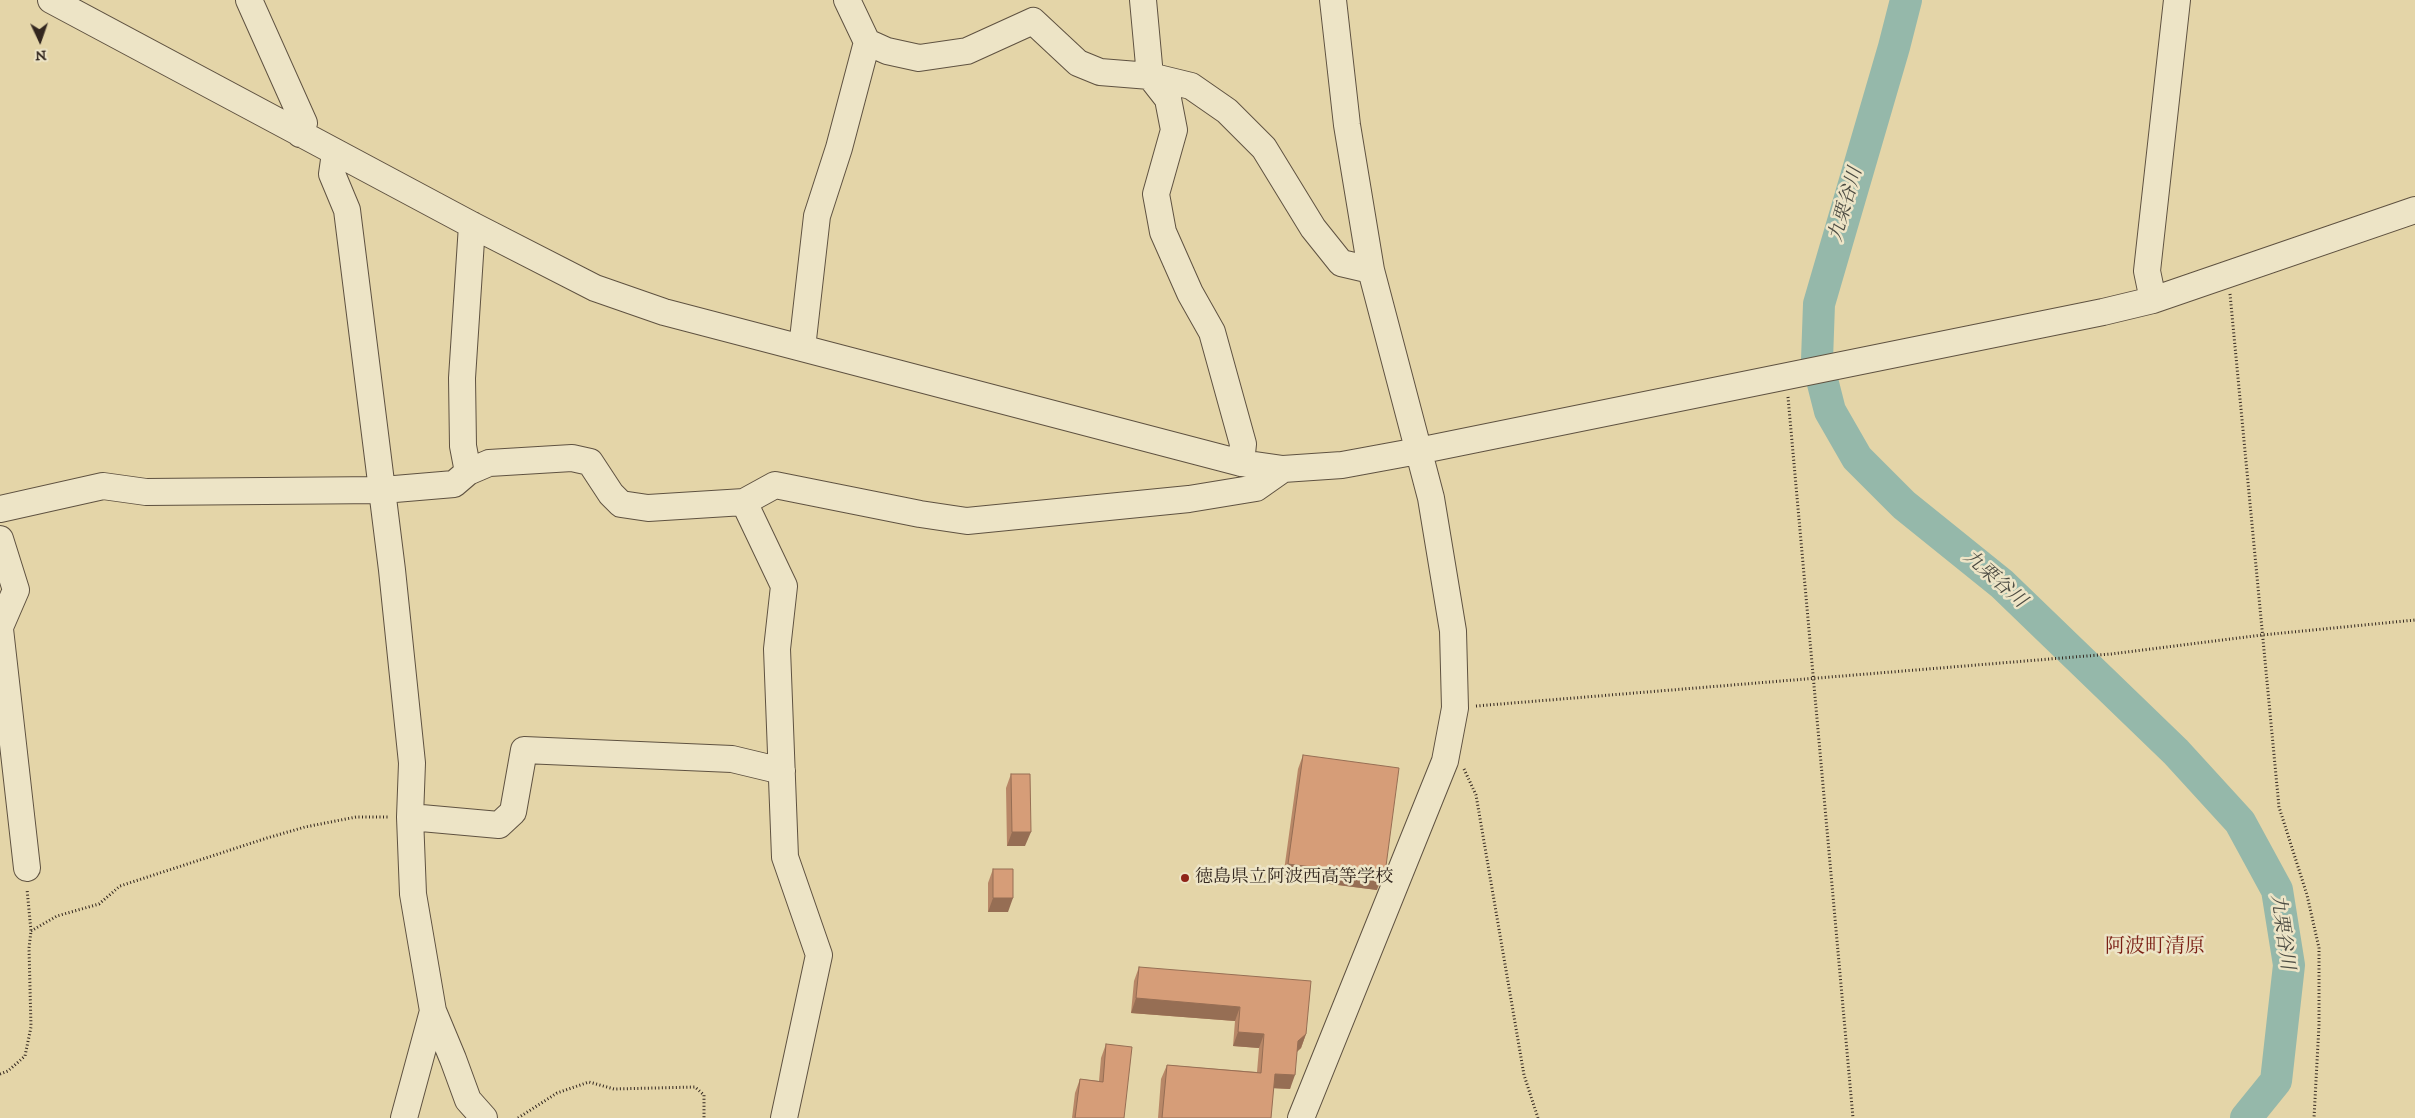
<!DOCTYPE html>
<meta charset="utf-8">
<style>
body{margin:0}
#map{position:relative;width:2415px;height:1118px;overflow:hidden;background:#e4d5a8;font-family:"IM FELL DW Pica",serif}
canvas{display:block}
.north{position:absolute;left:15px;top:15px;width:50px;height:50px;-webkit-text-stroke:4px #ede4c6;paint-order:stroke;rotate:177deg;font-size:14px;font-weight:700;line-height:20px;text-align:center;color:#33271f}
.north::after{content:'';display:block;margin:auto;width:18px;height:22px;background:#33271f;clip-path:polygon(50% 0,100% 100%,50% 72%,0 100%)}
</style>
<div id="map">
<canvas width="2415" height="1118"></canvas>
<div class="north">N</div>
</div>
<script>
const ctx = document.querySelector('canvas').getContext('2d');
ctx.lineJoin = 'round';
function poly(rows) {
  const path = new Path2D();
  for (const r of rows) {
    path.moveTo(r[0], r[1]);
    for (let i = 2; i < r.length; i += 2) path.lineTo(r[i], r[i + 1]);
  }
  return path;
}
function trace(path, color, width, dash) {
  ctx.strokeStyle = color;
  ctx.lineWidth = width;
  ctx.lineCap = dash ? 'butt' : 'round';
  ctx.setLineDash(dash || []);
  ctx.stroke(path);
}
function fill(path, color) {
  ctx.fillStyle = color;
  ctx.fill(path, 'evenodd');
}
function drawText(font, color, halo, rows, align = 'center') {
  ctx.font = font + ' "IM FELL DW Pica","Noto Serif JP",serif';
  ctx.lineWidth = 5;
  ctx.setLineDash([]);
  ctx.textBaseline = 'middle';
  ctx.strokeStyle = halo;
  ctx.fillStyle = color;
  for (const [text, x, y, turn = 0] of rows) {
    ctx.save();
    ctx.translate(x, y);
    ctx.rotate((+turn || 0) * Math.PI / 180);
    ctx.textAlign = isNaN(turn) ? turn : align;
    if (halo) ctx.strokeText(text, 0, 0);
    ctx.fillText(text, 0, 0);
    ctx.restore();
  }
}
trace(poly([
 [1906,0,1894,47,1819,304,1817,360,1830,411,1857,458,1904,505,2002,584,2176,752,2240,822,2277,890,2289,965,2276,1081,2246,1118]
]), '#95b8aa', 32);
const minor = poly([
 [51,0,472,225,595,288,664,312,1241,463,1283,469,1342,465,1418,451,2103,312,2153,300,2415,210],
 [249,0,304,123,300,134],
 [1143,0,1150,76,1168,99,1174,130,1156,194,1163,232,1190,293,1212,332,1243,444,1241,463],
 [867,42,887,51,919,58,967,51,1033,21,1078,63,1100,72,1150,76,1191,86,1227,111,1264,148,1313,228,1341,263,1371,270],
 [335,153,332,174,347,210,392,570,412,763,410,817,413,894,433,1011,453,1059,468,1100,484,1118],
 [2153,300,2147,271,2177,0],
 [802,348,817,216,839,148,867,42,847,0],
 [468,472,463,446,462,378,472,225],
 [744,502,784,586,777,649,785,857,819,955,784,1118],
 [0,509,103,486,146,492,383,490,454,484,468,472,489,463,572,458,590,462,611,494,621,504,648,508,744,502,775,485,920,514,967,521,1189,499,1256,488,1283,469],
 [0,539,16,590,0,627],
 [0,629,27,868],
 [410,817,499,825,513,812,524,750,732,759,782,771],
 [404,1118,433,1011],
 [1301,1118,1445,761,1455,708,1453,631,1431,498,1371,270,1347,125,1333,0]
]);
trace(minor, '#5f5241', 28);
trace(poly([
 [2230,294,2279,807,2307,895,2319,948,2319,1025,2314,1118],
 [1788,397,1853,1118],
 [1476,706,2111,654,2262,635,2415,620],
 [1464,769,1476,795,1524,1075,1538,1118],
 [31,931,57,916,99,904,120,886,267,838,305,827,356,817,388,817],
 [0,1074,8,1071,25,1056,31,1027,29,948,31,931,27,889],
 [518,1118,557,1093,589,1082,614,1089,695,1087,704,1095,704,1118]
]), '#33271f', 3, [1, 2.5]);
trace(minor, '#ede4c6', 26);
fill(poly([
 [1303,755,1377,890,1283,878,1298,769],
 [1011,774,1025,846,1007,846,1006,788],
 [993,869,1008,912,988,912,988,883],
 [1139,967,1306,1034,1301,1048,1297,1052,1290,1089,1273,1088,1271,1118,1158,1118,1161,1079,1167,1065,1257,1072,1259,1048,1233,1046,1235,1021,1131,1013,1134,981],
 [1106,1044,1124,1118,1072,1118,1075,1093,1080,1079,1099,1081,1101,1058]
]), '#b88767');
fill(poly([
 [1012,832,1031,832,1025,846,1007,846],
 [1288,864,1386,866,1377,890,1283,878],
 [993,898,1013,898,1008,912,988,912],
 [1136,998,1240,1007,1235,1021,1131,1013],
 [1238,1032,1264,1034,1259,1048,1233,1046],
 [1306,1034,1301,1048,1293,1055,1298,1041],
 [1275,1074,1295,1075,1290,1089,1270,1088]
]), '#966e54');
const building = poly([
 [1303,755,1399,768,1386,866,1382,876,1288,864,1303,755],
 [1011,774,1030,774,1031,832,1012,832,1011,774],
 [993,869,1013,869,1013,898,993,898,993,869],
 [1139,967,1311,981,1306,1034,1298,1041,1295,1075,1275,1074,1271,1118,1162,1118,1167,1065,1261,1073,1264,1034,1238,1032,1240,1007,1136,998,1139,967],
 [1106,1044,1132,1047,1124,1118,1075,1118,1080,1079,1103,1082,1106,1044]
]);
fill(building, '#d69d78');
trace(building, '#966e54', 1);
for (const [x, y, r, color] of [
 [1185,878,5,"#8f2418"]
]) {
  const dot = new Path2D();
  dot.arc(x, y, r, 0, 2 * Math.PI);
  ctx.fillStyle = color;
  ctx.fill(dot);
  trace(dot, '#ede4c6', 2);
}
drawText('18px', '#33271f', '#ede4c6', [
 ["徳島県立阿波西高等学校",1195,878]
], 'left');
drawText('italic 19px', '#4c4b42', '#ede4c6', [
 ["九栗谷川",1847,205,-74],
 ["九栗谷川",1994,580,41],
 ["九栗谷川",2281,932,82]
]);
drawText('20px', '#7a1f14', '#ede4c6', [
 ["阿波町清原",2155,948]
]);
</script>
